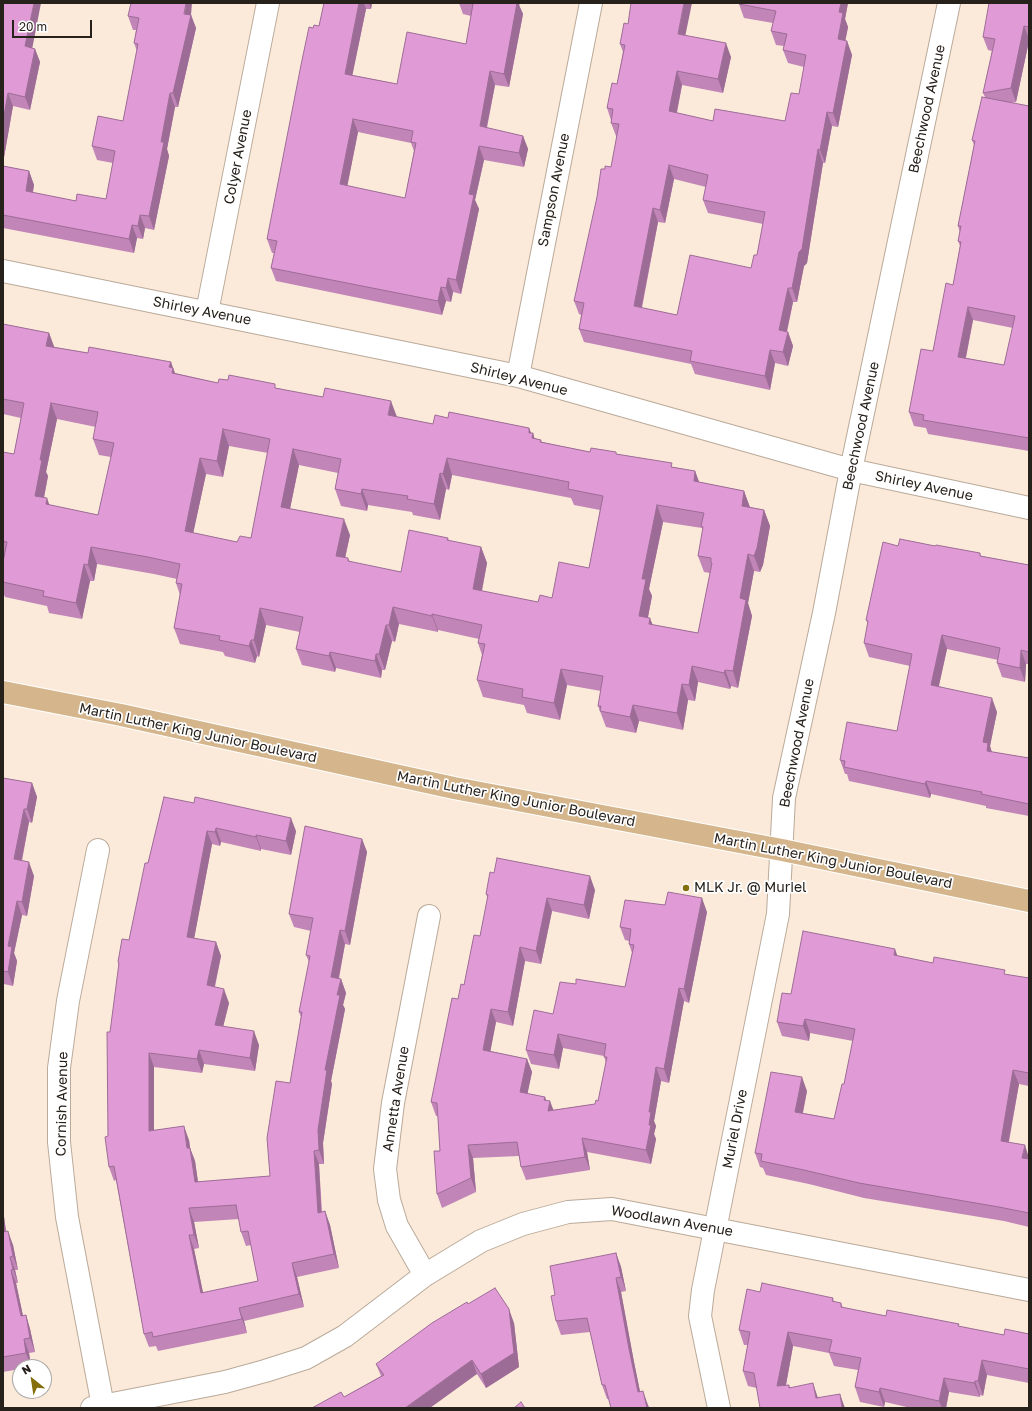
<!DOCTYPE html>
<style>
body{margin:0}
#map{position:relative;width:1032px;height:1411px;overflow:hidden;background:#fbeada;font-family:"Golos Text",sans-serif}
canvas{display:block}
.frame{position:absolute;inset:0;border:4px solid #27211b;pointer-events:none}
.north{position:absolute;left:12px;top:1359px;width:40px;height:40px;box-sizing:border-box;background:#fff;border:1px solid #a9a6a4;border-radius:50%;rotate:330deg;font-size:11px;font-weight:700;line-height:16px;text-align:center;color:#27211b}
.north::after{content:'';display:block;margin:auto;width:14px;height:18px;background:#856e0c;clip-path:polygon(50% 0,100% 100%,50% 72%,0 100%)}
.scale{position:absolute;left:12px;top:20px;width:80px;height:18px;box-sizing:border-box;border:2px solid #27211b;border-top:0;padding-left:5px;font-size:12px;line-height:14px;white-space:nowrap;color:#27211b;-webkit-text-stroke:3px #fff;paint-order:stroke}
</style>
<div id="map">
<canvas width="1032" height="1411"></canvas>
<div class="frame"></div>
<div class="north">N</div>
<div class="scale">20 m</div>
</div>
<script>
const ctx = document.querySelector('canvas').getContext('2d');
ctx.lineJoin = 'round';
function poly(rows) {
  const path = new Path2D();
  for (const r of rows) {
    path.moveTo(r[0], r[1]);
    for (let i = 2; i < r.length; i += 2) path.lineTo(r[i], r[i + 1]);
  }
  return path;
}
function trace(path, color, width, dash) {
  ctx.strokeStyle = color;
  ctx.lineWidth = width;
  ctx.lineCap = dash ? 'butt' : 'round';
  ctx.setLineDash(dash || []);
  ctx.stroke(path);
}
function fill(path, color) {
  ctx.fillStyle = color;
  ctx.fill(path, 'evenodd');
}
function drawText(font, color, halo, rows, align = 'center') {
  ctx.font = font + ' "Golos Text",sans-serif';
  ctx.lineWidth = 3.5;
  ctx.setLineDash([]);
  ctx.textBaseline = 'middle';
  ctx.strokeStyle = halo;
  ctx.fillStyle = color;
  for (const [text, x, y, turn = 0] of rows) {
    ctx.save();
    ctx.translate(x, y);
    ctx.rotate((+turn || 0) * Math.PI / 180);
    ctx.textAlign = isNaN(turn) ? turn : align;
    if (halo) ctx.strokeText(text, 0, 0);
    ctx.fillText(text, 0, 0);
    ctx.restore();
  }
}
const minor = poly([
 [3,271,518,376,851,470,1029,508],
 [207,312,268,3],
 [518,376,591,3],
 [98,850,68,1001,59,1068,59,1142,67,1217,103,1406],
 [425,1275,397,1226,389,1200,385,1169,393,1103,429,916],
 [92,1408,225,1382,265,1371,306,1358,345,1336,425,1275,481,1241,523,1224,568,1212,612,1209,1029,1290],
 [719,1408,700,1316,703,1290,778,914,784,798,824,613,851,470,949,3]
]);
const major = poly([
 [3,692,121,715,454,788,782,850,1029,901]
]);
trace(minor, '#baaa9a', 24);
trace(major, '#fff', 24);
trace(minor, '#fff', 22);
trace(major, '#d5b68c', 22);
fill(poly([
 [3,3,32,48,35,49,40,62,30,110,13,106,3,163],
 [324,3,372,3,371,9,366,9,352,75,397,84,466,44,471,16,463,14,459,3,520,3,519,5,523,14,509,87,495,85,487,128,523,136,528,149,524,167,484,160,475,200,479,209,461,294,453,292,451,302,446,301,442,315,276,281,271,268,274,253,272,253,267,239,313,28,319,26],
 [358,132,411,143,414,151,405,198,347,186],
 [739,3,848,3,845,19,848,27,845,41,847,41,852,55,838,127,832,126,825,163,823,163,807,263,804,266,797,302,793,302,787,332,788,332,793,346,788,366,775,363,770,390,695,374,691,364,584,342,579,329,581,315,579,314,574,301,605,169,611,167,617,137,616,136,611,123,611,120,607,108,617,84,623,52,620,44,686,35,731,57,723,93,682,85,677,113,713,121,785,121,799,94,804,67,788,63,783,50,784,46,776,45,771,31,773,23,744,18,739,4],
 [674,179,706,187,703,200,708,213,763,224,757,255,751,268,677,315,642,308,658,222,665,223],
 [1029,3,1029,41,1016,102,1011,103,1029,106,1029,451,928,434,926,428,914,426,909,412,933,351,953,285,960,246,958,241,960,233,958,226,974,145,972,140,985,97,983,93,992,51,988,50,983,37],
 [973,320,1013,328,1004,365,966,358],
 [191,15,196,28,178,107,175,107,167,149,169,156,154,230,145,228,143,239,137,238,134,253,3,228,3,166,29,171,34,185,33,193,76,201,106,199,113,163,97,160,92,146,123,121,137,51,134,43,136,30,133,30,128,16],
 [3,324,49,333,54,347,88,353,171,362,175,373,218,383,277,388,397,417,433,424,448,418,529,428,531,433,533,433,534,438,541,440,542,442,590,452,616,454,673,467,695,471,699,482,744,491,750,507,764,510,770,526,763,565,760,572,754,571,748,603,752,616,738,688,731,686,730,689,698,682,695,701,688,700,683,730,639,721,636,733,606,727,598,706,601,691,567,685,560,720,527,713,524,705,483,697,477,680,482,655,478,643,479,639,438,630,438,632,399,624,395,642,392,641,385,670,382,670,381,678,336,668,335,672,302,665,296,649,300,632,266,625,259,657,257,656,255,663,225,656,223,652,180,644,174,628,180,595,176,583,177,579,154,574,97,564,94,581,90,581,82,619,49,613,47,606,5,597,3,592,3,562,4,557,3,557,3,452,14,454,21,418,3,414],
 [57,419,96,427,93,439,99,455,111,457,98,515,49,505,44,498,48,476,46,472],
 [229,446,268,453,251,538,237,542,193,533,206,474,223,477],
 [299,465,338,473,335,489,341,506,367,511,368,505,412,512,413,515,440,520,446,489,449,490,452,475,571,498,574,505,600,510,589,568,552,598,538,602,482,591,487,563,481,547,449,541,448,538,401,572,350,562,348,558,345,558,350,535,290,509],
 [663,522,702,528,703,530,698,556,704,572,710,573,698,633,653,625,648,617,652,596,649,589],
 [898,546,935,546,980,553,981,556,1029,565,1029,664,1026,664,1025,682,1002,677,997,663,998,660,947,649,939,686,997,712,990,746,992,752,1029,758,1029,816,986,808,986,806,931,794,930,798,849,781,847,774,845,774,840,760,897,731,910,666,869,657,864,643,868,624,866,620],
 [3,778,32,783,37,797,32,823,29,822,22,861,34,876,27,916,22,915,14,953,17,961,13,986,4,984,3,1000],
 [164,797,296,831,291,855,261,849,261,851,221,842,220,846,212,844,194,938,216,942,221,956,215,987,229,1003,223,1027,259,1045,255,1071,204,1064,202,1073,154,1067,154,1130,189,1140,190,1148,195,1161,198,1182,270,1176,290,1083,301,1017,299,1012,309,962,306,955,311,931,294,927,289,914,362,839,367,852,350,945,345,944,339,979,341,979,346,993,343,1005,345,1009,331,1081,332,1084,323,1143,324,1164,319,1164,322,1212,325,1211,330,1225,339,1268,297,1277,304,1307,244,1321,247,1333,158,1351,156,1346,149,1347,144,1334,116,1180,114,1181,109,1167,108,1136,119,966,118,962,129,940,148,863],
 [239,1219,241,1232,246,1246,251,1245,258,1281,203,1293,194,1249,199,1248,194,1222],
 [595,890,589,919,552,911,541,964,525,961,513,1026,496,1022,490,1051,527,1059,532,1072,527,1094,545,1097,546,1100,553,1110,595,1104,598,1101,606,1063,604,1056,563,1048,559,1069,531,1064,526,1050,576,984,625,987,632,953,629,944,629,941,625,940,620,927,707,912,689,1003,684,1001,669,1083,661,1081,654,1121,656,1126,654,1134,656,1139,651,1164,587,1152,590,1170,526,1180,521,1167,519,1156,473,1158,476,1192,442,1208,437,1194,440,1151,438,1116,436,1116,431,1102,458,999,464,985,480,936,488,899,486,894],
 [897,956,933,963,1029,978,1029,1086,1019,1084,1009,1142,1029,1158,1029,1227,1004,1221,864,1198,809,1184,766,1175,763,1168,760,1167,755,1153,807,1091,803,1113,834,1119,844,1084,853,1041,810,1033,809,1041,782,1036,777,1022,791,994],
 [3,1209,6,1232,13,1245,18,1270,15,1270,18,1283,16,1283,23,1316,26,1315,30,1329,35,1352,29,1353,31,1367,20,1367,20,1369,3,1372],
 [616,1253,621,1267,626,1291,621,1292,634,1362,640,1392,648,1405,649,1408,611,1408,609,1399,607,1399,602,1385,590,1332,561,1335,556,1321,555,1295],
 [760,1292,833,1298,834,1302,841,1303,843,1308,886,1316,960,1327,1004,1335,1029,1334,1029,1383,987,1375,983,1396,980,1395,980,1397,949,1392,946,1408,911,1408,885,1402,884,1407,860,1402,855,1387,858,1370,834,1366,829,1353,793,1346,786,1385,789,1385,790,1388,845,1408,748,1386,743,1371,748,1345,744,1345,739,1330],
 [468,1304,514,1323,519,1367,486,1388,477,1374,344,1397,381,1376,376,1364]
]), '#c185b8');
fill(poly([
 [34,3,41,3,30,60,25,46],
 [186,3,192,3,191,15,196,28,178,107,173,93],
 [359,3,364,3,366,9,350,87,345,74],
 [369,3,372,3,371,9],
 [514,3,520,3,519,5,523,14,509,87,504,74],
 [684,3,692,3,683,47,678,34],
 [841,3,848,3,845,19,848,27,843,53,838,39,839,12],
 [1024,26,1029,39,1029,41,1016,102,1011,88],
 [847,41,852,55,838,127,833,113],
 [726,43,731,57,723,93,718,79],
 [35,49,40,62,30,110,25,97],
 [490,71,495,85,484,140,480,126],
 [677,71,682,85,674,125,669,111],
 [8,93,13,106,3,163,3,121],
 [170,93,175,107,167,149,169,156,154,230,149,216,161,142],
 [827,112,832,126,825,163,820,150],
 [353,119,358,132,345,198,340,184],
 [523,136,528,149,524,167,519,153],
 [479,146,484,160,475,200,479,209,461,294,456,280,469,194],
 [818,149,823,163,807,263,804,266,797,302,792,288],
 [669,165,674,179,665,223,660,210],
 [29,171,34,185,30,205,26,191],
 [653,208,658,222,639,320,634,306],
 [140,215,145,228,143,239,138,226],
 [132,225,137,238,134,253,129,239],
 [448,278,453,292,451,302,446,288],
 [441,287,446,301,442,315,438,301],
 [788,288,793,302,784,344,779,330],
 [968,307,973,320,963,371,958,357],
 [788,332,793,346,788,366,783,352],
 [49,333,55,349,46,346],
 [770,350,775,363,770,390,765,376],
 [171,362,173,369,173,368,179,384,169,367],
 [391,401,397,417,388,415],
 [51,403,57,419,46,472,48,476,41,512,35,496,40,460],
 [529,428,532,435,533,433,538,450,529,433],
 [223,429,229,446,223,477,217,461],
 [293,449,299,465,287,523,281,507],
 [200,458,206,474,190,548,185,531],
 [447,458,452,475,449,490,443,474],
 [695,471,701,487,694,481],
 [440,473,446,489,440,520,434,504],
 [362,489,368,505,367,511,361,494],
 [744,491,750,508,742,506],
 [47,498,53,515,46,504],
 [657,505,663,522,649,589,652,596,645,632,639,616,642,579],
 [764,510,770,526,763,565,760,572,754,556],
 [344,519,350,535,342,572,336,556],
 [91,547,97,564,94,581,88,565],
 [481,547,487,563,479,605,473,589],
 [748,554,754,571,748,603,752,616,738,688,733,671,740,598],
 [84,564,90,581,82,619,76,603],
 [393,607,399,624,395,642,389,625],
 [260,608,266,625,259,657,254,640],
 [432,614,438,630,438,632,432,616],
 [650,618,656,634,649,624],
 [386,625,392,641,385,670,379,654],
 [942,635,947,649,936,698,931,685],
 [251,640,257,656,255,663,249,646],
 [1021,650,1026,664,1025,682,1020,668],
 [330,652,336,668,335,672,329,656],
 [376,654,382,670,381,678,375,661],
 [692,666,698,682,695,701,689,685],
 [561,669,567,685,560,720,554,703],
 [725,670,731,686,730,689,724,673],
 [682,684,688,700,683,730,677,713],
 [992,698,997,712,990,746,993,757,992,765,983,742],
 [633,705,639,721,636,733,630,717],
 [926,781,931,794,930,798,925,784],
 [32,783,37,797,32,823,27,809],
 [24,809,29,822,19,873,14,859],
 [291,818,296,831,291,855,286,841],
 [216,828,221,842,220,846,215,832],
 [207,831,212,844,192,950,187,937],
 [256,835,261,849,261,851,256,837],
 [362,839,367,852,350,945,345,931],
 [29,862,34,876,27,916,22,902],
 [590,876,595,890,589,919,584,905],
 [547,898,552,911,541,964,536,951],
 [702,898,707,912,689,1003,684,989],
 [17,901,22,915,14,953,17,961,13,986,8,972,8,946],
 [340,930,345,944,336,991,331,977],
 [216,942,221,956,212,998,207,985],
 [520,947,525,961,513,1026,508,1012],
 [895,949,900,963,894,955],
 [341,979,346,993,343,1005,345,1009,331,1081,332,1084,323,1143,324,1164,319,1150,318,1130,325,1070,337,995],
 [3,981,4,984,3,1000],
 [679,988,684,1001,669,1083,664,1069],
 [224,989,229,1003,220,1039,215,1025],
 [491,1009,496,1022,488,1064,483,1050],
 [805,1019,810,1033,809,1041,803,1026],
 [254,1031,259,1045,255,1071,250,1058],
 [558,1034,563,1048,559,1069,554,1055],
 [199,1050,204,1064,202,1073,197,1059],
 [149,1053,154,1067,154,1144,149,1131],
 [527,1059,532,1072,525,1106,520,1092],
 [656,1067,661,1081,654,1121,656,1126,654,1134,656,1139,651,1164,646,1150,649,1125,649,1112],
 [1013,1070,1019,1084,1006,1155,1001,1141],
 [802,1077,807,1091,800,1126,795,1112],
 [545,1097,548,1107,550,1101,555,1114,553,1124,544,1100],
 [184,1126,189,1140,192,1162,187,1148],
 [582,1138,587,1152,590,1170,585,1157],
 [468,1145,473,1158,476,1192,471,1178],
 [1025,1145,1029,1158,1029,1163,1022,1158],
 [190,1148,195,1161,200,1196,195,1182],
 [314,1151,319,1164,322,1226,318,1213],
 [189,1208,194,1222,199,1248,194,1235],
 [3,1209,8,1246,3,1232],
 [325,1211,330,1225,339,1268,334,1254],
 [8,1231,13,1245,18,1270,13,1256],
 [189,1235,194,1249,206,1307,201,1293],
 [616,1253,621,1267,626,1291,621,1277],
 [10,1257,15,1270,18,1283,13,1269],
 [292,1263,297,1277,304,1307,299,1294],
 [11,1270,16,1283,26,1330,21,1316],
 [616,1278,621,1292,634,1362,643,1406,638,1392,629,1349],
 [239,1308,244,1321,247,1333,242,1319],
 [509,1309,514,1323,519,1367,486,1388,481,1374],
 [26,1315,30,1329,35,1352,30,1338],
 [788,1332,793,1346,783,1401,777,1386],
 [24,1339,29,1353,31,1367,26,1353],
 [472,1360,477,1374,430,1408,405,1408],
 [982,1360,987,1375,983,1396,978,1381],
 [944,1378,949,1392,946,1408,942,1408,939,1401],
 [975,1381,980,1395,980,1397,974,1383],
 [813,1383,818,1398,816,1398],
 [880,1388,885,1402,884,1407,879,1392],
 [643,1391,648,1405,649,1408,647,1408],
 [840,1394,845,1408,842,1408]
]), '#9d6c96');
const building = poly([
 [3,3,34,3,25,46,35,49,25,97,8,93,3,121,3,3],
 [131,3,186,3,184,14,191,15,173,93,170,93,161,142,164,142,149,216,140,215,138,226,132,225,129,239,3,215,3,166,29,171,26,191,76,201,77,194,106,199,115,151,92,146,98,116,123,121,138,44,134,43,139,18,128,16,131,3],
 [324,3,359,3,345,74,397,84,407,32,466,44,473,4,470,3,517,3,504,74,490,71,480,126,523,136,519,153,479,146,469,194,474,195,456,280,448,278,446,288,441,287,438,301,271,268,277,241,267,239,301,65,309,27,313,28,314,25,319,26,324,3],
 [353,119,413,131,411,142,416,143,405,198,340,184,353,119],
 [631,3,684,3,678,34,726,43,718,79,677,71,669,111,713,121,715,109,785,121,791,93,799,94,806,55,783,50,787,34,771,31,776,11,739,4,739,3,841,3,839,12,843,13,838,39,847,41,833,113,827,112,820,150,818,149,802,249,799,252,792,288,788,288,779,330,788,332,783,352,770,350,765,376,690,361,692,351,579,329,584,303,574,301,597,197,601,169,605,169,605,166,611,167,619,124,611,123,613,109,607,108,612,83,617,84,625,45,620,44,624,23,628,24,631,3],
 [669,165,708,175,703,200,765,212,757,255,754,255,751,268,690,255,677,315,634,306,653,208,660,210,669,165],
 [989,3,1029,3,1029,27,1024,26,1011,88,983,93,995,39,983,37,989,3],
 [982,97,1029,106,1029,438,923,420,924,415,909,412,921,349,933,351,946,283,953,285,961,242,958,241,961,226,958,226,975,141,972,140,982,97],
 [968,307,1015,316,1004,365,958,357,968,307],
 [3,324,49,333,46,346,88,353,89,347,171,362,169,367,173,368,172,373,218,383,219,379,228,380,229,375,275,384,275,388,323,397,325,388,391,401,388,415,433,424,435,415,448,418,449,412,529,428,529,433,533,433,532,438,541,440,540,442,590,452,591,448,616,452,616,454,672,463,671,467,695,471,694,481,744,491,742,506,764,510,757,548,754,556,748,554,740,598,746,600,733,671,725,670,724,673,692,666,689,685,682,684,677,713,633,705,630,717,600,711,601,706,598,706,603,676,561,669,554,703,522,697,523,689,477,680,485,644,478,643,482,625,432,614,432,616,393,607,389,625,386,625,379,654,376,654,375,661,330,652,329,656,296,649,303,617,260,608,254,640,251,640,249,646,219,640,220,636,174,628,182,584,176,583,180,564,148,557,91,547,88,565,84,564,76,603,43,596,44,591,3,582,3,562,7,542,3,541,3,452,14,454,24,403,3,399,3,324],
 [51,403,98,412,93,439,114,443,98,515,46,504,47,498,35,496,42,460,40,460,51,403],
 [223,429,270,439,251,538,240,536,237,542,185,531,200,458,217,461,223,429],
 [293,449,341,459,335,489,361,494,362,489,408,496,407,499,434,504,440,473,443,474,447,458,569,482,568,489,603,496,589,568,559,562,552,598,540,595,538,602,473,589,481,547,447,540,448,538,409,530,401,572,348,561,348,558,336,556,344,519,281,507,293,449],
 [657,505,704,513,701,526,703,527,698,556,711,558,711,562,712,563,698,633,649,624,650,618,639,616,646,579,642,579,657,505],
 [900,539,935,546,936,545,980,553,980,556,1029,565,1029,652,1021,650,1020,668,997,663,1000,648,942,635,931,685,992,698,983,742,988,743,987,751,1029,758,1029,804,981,794,982,792,926,781,925,784,844,767,845,761,840,760,847,722,897,731,912,654,864,643,868,621,866,620,883,542,898,546,900,539],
 [3,778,32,783,27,809,24,809,14,859,29,862,22,902,17,901,8,946,12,947,8,972,3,971,3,778],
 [164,797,194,803,195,797,291,818,286,841,256,835,256,837,216,828,215,832,207,831,187,937,216,942,207,985,224,989,215,1025,254,1031,250,1058,199,1050,197,1059,149,1053,149,1131,184,1126,187,1148,190,1148,195,1182,270,1176,267,1138,276,1081,290,1083,302,1012,299,1012,310,956,306,955,313,918,289,914,305,826,362,839,345,931,340,930,331,977,341,979,337,995,340,995,325,1070,327,1070,318,1130,319,1150,314,1151,318,1213,325,1211,334,1254,292,1263,299,1294,239,1308,242,1319,153,1337,152,1332,144,1334,114,1166,109,1167,105,1137,108,1136,107,1032,110,1032,119,963,118,962,122,939,129,940,145,863,148,863,164,797],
 [236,1205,241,1232,248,1231,258,1281,201,1293,189,1235,194,1235,189,1208,236,1205],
 [497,858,590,876,584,905,547,898,536,951,520,947,508,1012,491,1009,483,1050,527,1059,520,1092,545,1097,544,1100,550,1101,548,1111,595,1104,596,1100,598,1101,607,1057,604,1057,606,1044,558,1034,554,1055,526,1050,534,1010,553,1014,560,982,576,984,576,979,625,987,634,945,629,944,631,929,620,927,625,900,665,905,668,892,702,898,684,989,679,988,664,1069,656,1067,649,1112,651,1112,649,1125,651,1125,646,1150,582,1138,585,1157,521,1167,517,1142,468,1145,471,1178,437,1194,434,1151,440,1151,437,1103,431,1102,452,998,458,999,461,984,464,985,474,935,480,936,488,895,486,894,490,872,494,873,497,858],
 [803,931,895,949,894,955,933,963,934,957,1005,970,1004,974,1029,978,1029,1073,1013,1070,1001,1141,1025,1145,1022,1158,1029,1159,1029,1213,999,1207,859,1183,804,1170,761,1161,762,1154,755,1153,771,1072,802,1077,795,1112,834,1119,842,1084,844,1084,855,1029,805,1019,803,1026,777,1022,782,993,791,994,803,931],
 [3,1230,3,1232,8,1231,13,1256,10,1257,13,1269,11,1270,21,1316,26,1315,30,1338,24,1339,26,1353,3,1357,3,1230],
 [616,1253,621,1277,616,1278,629,1349,638,1392,643,1391,647,1408,611,1408,605,1385,602,1385,587,1318,556,1321,551,1296,555,1295,550,1266,616,1253],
 [762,1283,833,1298,832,1301,841,1303,841,1307,886,1316,887,1310,959,1324,958,1326,1004,1335,1005,1329,1029,1334,1029,1369,982,1360,978,1381,975,1381,974,1383,944,1378,939,1401,880,1388,879,1392,855,1387,861,1358,829,1352,832,1340,788,1332,777,1386,789,1385,789,1388,813,1383,816,1398,840,1394,842,1408,760,1408,754,1373,743,1371,750,1332,739,1330,747,1289,760,1292,762,1283],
 [495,1288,509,1309,514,1353,481,1374,472,1360,405,1408,312,1408,341,1392,344,1397,384,1375,376,1364,432,1323,467,1302,468,1304,495,1288],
 [521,1402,525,1408,514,1408,521,1402]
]);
fill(building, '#e09bd6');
trace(building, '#9d6c96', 1);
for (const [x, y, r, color] of [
 [686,888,4,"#856e0c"]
]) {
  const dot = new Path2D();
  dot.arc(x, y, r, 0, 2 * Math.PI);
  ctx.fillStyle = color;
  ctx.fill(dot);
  trace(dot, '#fff', 1.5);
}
drawText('14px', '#27211b', '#fff', [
 ["Beechwood Avenue",927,109,-78],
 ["Colyer Avenue",238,157,-79],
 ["Sampson Avenue",554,190,-79],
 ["Shirley Avenue",202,311,11],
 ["Shirley Avenue",519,379,14],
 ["Beechwood Avenue",861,426,-78],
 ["Shirley Avenue",924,486,12],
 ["Martin Luther King Junior Boulevard",198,733,12],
 ["Beechwood Avenue",797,743,-79],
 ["Martin Luther King Junior Boulevard",516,799,11],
 ["Martin Luther King Junior Boulevard",833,861,11],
 ["Annetta Avenue",396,1099,-81],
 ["Cornish Avenue",62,1104,-89],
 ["Muriel Drive",735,1129,-79],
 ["Woodlawn Avenue",672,1221,10]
]);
drawText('14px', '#27211b', '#fff', [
 ["MLK Jr. @ Muriel",694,888]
], 'left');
</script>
